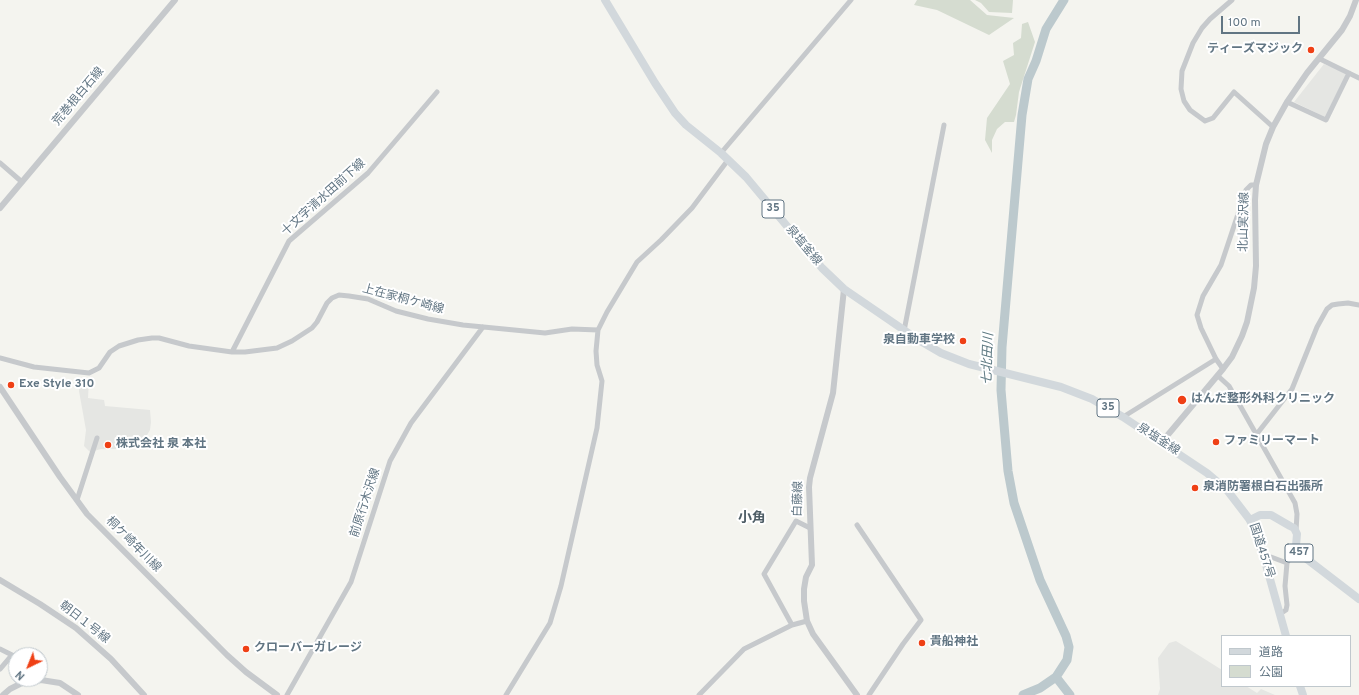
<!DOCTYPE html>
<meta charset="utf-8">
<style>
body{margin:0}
#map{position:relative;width:1359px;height:695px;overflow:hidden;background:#f4f4ef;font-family:Overpass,"Noto Sans JP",sans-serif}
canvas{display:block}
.legend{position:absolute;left:1221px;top:635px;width:130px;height:52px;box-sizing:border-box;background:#fff;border:1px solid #c0c8cd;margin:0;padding:5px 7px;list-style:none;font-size:12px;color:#617583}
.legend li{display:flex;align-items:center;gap:8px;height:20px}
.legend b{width:20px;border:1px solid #c0c8cd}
.north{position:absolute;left:8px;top:647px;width:40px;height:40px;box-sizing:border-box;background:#fff;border:1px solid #c0c8cd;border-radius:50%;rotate:223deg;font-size:11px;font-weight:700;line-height:16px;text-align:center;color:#617583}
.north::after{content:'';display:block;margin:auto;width:14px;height:18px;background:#ef4015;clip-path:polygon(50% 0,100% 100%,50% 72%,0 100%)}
.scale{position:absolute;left:1221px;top:16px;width:79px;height:18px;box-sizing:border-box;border:2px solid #617583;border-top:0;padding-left:5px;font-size:12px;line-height:14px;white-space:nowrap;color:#617583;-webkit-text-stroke:3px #fff;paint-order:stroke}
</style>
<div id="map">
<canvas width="1359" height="695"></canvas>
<ul class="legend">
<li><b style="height:5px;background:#d2d8dc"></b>道路</li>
<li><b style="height:11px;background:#d5dcd0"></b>公園</li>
</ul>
<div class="north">N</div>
<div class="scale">100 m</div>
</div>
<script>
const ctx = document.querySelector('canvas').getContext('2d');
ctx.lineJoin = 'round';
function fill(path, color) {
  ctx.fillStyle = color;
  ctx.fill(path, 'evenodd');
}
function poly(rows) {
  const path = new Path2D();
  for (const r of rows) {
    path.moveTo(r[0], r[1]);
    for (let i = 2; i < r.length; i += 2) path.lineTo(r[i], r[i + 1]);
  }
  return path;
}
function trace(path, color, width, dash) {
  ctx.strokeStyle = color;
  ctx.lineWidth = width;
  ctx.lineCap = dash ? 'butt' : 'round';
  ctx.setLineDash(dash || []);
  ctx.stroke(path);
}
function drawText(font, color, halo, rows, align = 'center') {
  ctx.font = font + ' Overpass,"Noto Sans JP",sans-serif';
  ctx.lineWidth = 4;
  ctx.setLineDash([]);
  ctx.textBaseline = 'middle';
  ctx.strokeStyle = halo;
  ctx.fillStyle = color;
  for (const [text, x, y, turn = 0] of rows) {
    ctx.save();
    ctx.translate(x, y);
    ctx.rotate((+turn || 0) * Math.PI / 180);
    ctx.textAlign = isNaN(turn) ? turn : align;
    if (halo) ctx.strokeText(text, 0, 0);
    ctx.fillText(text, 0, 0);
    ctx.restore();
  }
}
fill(poly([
 [1324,64,1347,73,1325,117,1294,102],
 [80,380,89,380,88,398,104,400,105,406,150,410,151,422,150,430,147,435,145,447,143,450,125,447,124,449,101,449,90,452,84,446,86,430,79,391],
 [1176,641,1222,670,1222,686,1246,686,1257,693,1261,689,1275,695,1158,695,1160,689,1158,658,1169,643]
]), '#e5e6e3');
fill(poly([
 [917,0,970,0,987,15,1014,18,989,35,937,10,914,5],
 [975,0,1013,0,1012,13,989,12,981,3],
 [1028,22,1035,42,1019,92,1016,115,1014,122,1005,122,997,129,992,140,992,153,985,140,987,118,1010,84,1003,61,1014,55,1013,43,1021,38,1022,24]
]), '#d5dcd0');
trace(poly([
 [1056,677,1070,695],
 [1023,695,1040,688,1056,677,1067,660,1069,647,1066,636,1040,580,1014,503,1008,471,1001,390,1002,347,1022,115,1028,79,1036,61,1046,29,1064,0]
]), '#bcc9cd', 9);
trace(poly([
 [1232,0,1210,19,1202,28,1193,43,1182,71,1181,89,1184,101,1190,110,1205,121,1213,118,1234,92,1273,127],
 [1320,59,1359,78],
 [1287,102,1326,120,1349,73],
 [721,153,851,0],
 [0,163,22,182],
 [904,331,944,125],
 [232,352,289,241,368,173,437,92],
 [0,358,34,367,89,373,99,368,110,352,119,346,138,340,152,338,159,338,189,346,232,352,245,352,277,348,292,341,312,328,317,322,327,303,332,298,339,295,349,296,368,299,396,311,428,319,463,325,545,333,572,329,598,330,607,312,637,262,661,240,692,208,728,160],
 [1223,369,1216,359,1201,328,1197,315,1203,296,1221,265,1246,190,1251,185,1256,185],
 [1218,376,1229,386,1295,503,1297,514,1296,531],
 [1123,417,1216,359],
 [1256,435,1292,389,1317,327,1327,309,1332,305,1338,304,1348,303,1359,305],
 [77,500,97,438],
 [857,525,921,620,903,644,869,695],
 [1271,557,1287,563],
 [1280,614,1286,610,1287,605,1285,586,1287,563,1296,546],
 [792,625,764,574,796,521,810,528],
 [0,649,12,655,0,669],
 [287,695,351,582,390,461,411,423,483,327],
 [506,695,550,623,561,586,597,428,602,381,597,365,596,351,598,330],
 [699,695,744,649,792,625,807,621]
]), '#c6c9cc', 5);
trace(poly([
 [0,208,175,0],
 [844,289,833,393,810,478,809,487,812,565,806,577,804,589,804,601,807,621,813,634,857,695],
 [0,387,60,477,87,514,227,655,246,672,277,695],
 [1161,443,1223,369,1232,357,1242,336,1247,322,1254,288,1256,266,1255,200,1256,185,1266,144,1273,127,1287,102,1307,73,1342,30,1350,16,1356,0],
 [0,580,40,604,76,628,111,659,144,695],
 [3,695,10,689,20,684,27,681,41,680,60,683,78,695]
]), '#c6c9cc', 6);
trace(poly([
 [605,0,655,83,675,113,686,125,721,153,746,177,822,268,844,289,917,339,941,353,969,364,1061,387,1092,399,1123,417,1207,473,1227,490,1250,520]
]), '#d2d8dc', 8);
trace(poly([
 [1286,636,1263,554,1250,520,1260,515,1271,515,1290,526,1294,528,1297,534,1296,546,1299,553,1359,599],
 [1300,686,1303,695]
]), '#d2d8dc', 8);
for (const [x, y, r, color] of [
 [1311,50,4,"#ef4015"],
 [963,341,4,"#ef4015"],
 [11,385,4,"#ef4015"],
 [1182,400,5,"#ef4015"],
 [1216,442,4,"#ef4015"],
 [108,445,4,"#ef4015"],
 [1195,488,4,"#ef4015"],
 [922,643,4,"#ef4015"],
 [246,649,4,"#ef4015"]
]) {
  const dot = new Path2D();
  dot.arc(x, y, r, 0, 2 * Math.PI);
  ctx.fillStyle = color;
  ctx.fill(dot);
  trace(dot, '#fff', 1.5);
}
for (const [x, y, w] of [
 [773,209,22],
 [1108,408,22],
 [1299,553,28]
]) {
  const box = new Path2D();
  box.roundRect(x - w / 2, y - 9, w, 18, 3);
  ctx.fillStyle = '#fff';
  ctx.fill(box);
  trace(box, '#617583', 1);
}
drawText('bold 11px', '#617583', null, [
 ["35",773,209],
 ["35",1108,408],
 ["457",1299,553]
]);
drawText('bold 12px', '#617583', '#fff', [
 ["ティーズマジック",1303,50,"right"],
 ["泉自動車学校",955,341,"right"],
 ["Exe Style 310",19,385],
 ["はんだ整形外科クリニック",1191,400],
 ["ファミリーマート",1224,442],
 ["株式会社 泉 本社",116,445],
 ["泉消防署根白石出張所",1203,488],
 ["貴船神社",930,643],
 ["クローバーガレージ",254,649]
], 'left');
drawText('12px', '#617583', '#fff', [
 ["荒巻根白石線",79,97,-50],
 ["十文字清水田前下線",324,198,-42],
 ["北山実沢線",1245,222,-89],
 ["泉塩釜線",803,246,50],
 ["上在家桐ケ崎線",403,300,15],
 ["泉塩釜線",1158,440,33],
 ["白藤線",799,499,-89],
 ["前原行木沢線",366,503,-72],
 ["桐ケ崎年川線",133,545,45],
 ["国道457号",1261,551,72],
 ["朝日１号線",84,623,38]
]);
drawText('italic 13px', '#5c7881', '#fff', [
 ["七北田川",989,359,-88]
]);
drawText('bold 14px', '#4f5e67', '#fff', [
 ["小角",752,519]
]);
</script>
